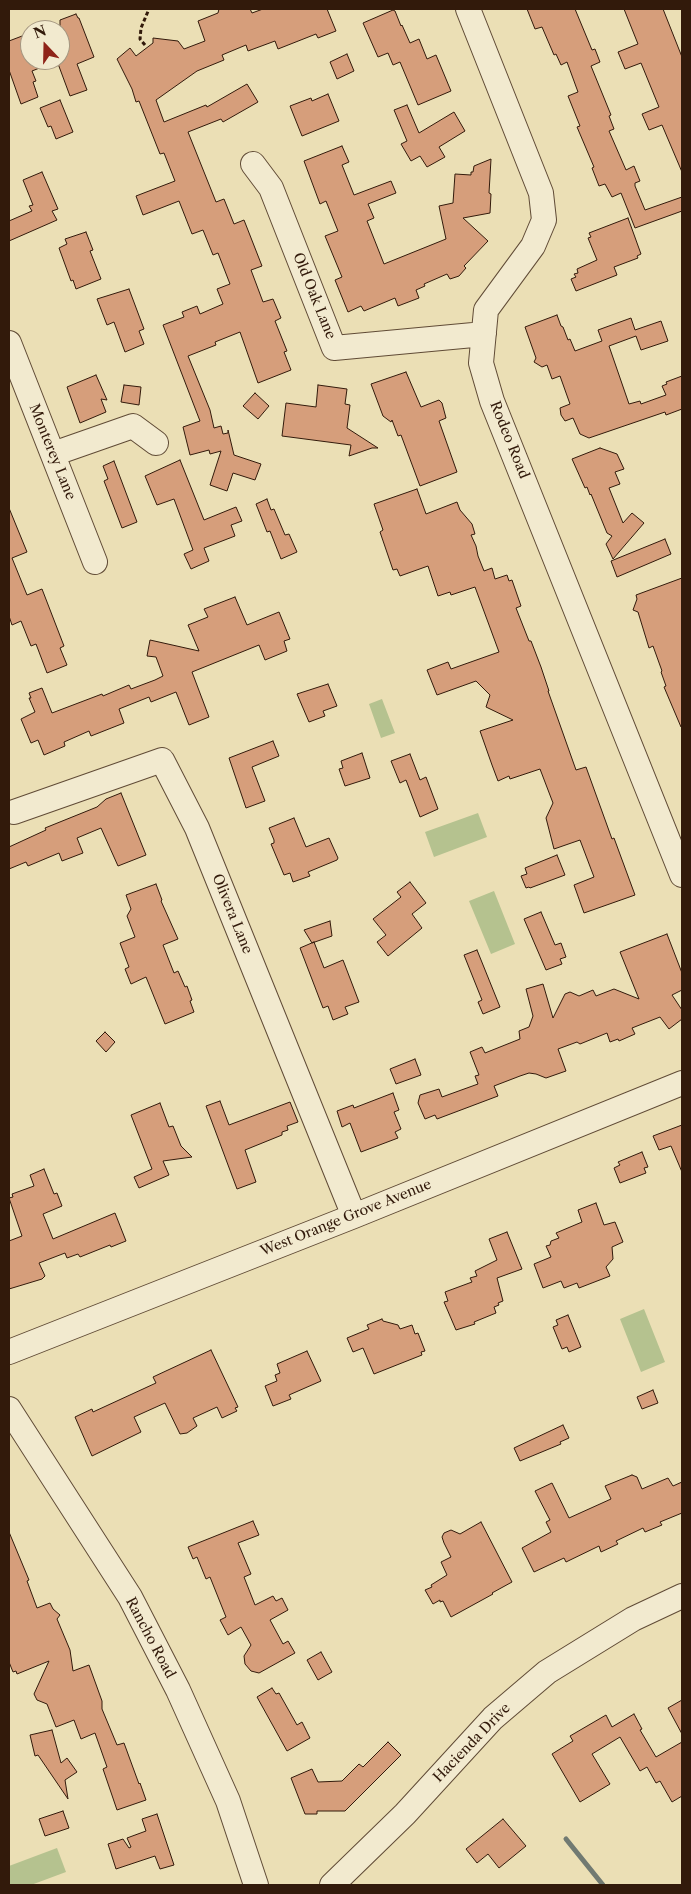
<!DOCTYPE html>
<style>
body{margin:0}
#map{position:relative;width:691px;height:1894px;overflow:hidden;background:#ebdfb5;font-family:"Libre Caslon Text",serif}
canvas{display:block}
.frame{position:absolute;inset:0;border:10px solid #321a0b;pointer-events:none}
.north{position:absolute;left:20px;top:20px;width:50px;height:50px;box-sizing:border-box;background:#f2eacf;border:1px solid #a59781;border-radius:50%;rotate:339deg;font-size:14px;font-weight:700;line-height:20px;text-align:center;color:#321a0b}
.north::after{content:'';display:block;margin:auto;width:18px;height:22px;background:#8f2418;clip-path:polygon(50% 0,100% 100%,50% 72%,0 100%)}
</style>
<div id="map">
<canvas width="691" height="1894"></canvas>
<div class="frame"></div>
<div class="north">N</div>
</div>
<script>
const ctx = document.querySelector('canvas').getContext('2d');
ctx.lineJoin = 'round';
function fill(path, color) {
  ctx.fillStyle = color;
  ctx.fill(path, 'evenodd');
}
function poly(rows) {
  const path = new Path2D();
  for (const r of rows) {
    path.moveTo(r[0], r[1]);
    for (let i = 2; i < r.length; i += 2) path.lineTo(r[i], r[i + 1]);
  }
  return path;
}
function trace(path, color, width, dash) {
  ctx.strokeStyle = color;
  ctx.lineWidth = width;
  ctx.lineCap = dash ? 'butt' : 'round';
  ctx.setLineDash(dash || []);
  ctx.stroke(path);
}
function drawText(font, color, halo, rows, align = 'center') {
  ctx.font = font + ' "Libre Caslon Text",serif';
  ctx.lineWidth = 4.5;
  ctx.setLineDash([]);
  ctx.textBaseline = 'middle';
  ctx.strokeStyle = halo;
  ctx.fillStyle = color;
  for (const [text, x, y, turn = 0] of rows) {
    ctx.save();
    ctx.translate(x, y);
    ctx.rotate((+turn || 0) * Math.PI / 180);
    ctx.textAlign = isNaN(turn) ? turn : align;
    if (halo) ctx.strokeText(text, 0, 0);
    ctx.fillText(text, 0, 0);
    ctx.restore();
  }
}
fill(poly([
 [382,699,395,733,381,738,369,704],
 [478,813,487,837,434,857,425,832],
 [494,891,515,944,491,954,469,901],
 [644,1309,665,1362,641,1372,620,1319],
 [57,1848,66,1872,31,1885,10,1885,9,1866]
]), '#b5c28f');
trace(poly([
 [566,1839,603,1885]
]), '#717a72', 5);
const building = poly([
 [219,9,250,9,252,13,263,9,327,9,336,31,318,38,316,34,278,49,275,41,248,51,246,45,222,55,224,60,197,71,156,100,164,122,206,105,207,107,247,84,258,102,223,122,221,119,188,132,216,202,224,199,234,224,244,220,262,266,251,270,263,302,273,299,281,318,275,321,287,351,284,352,291,370,258,383,240,332,215,342,216,345,188,356,210,410,214,428,221,426,223,434,228,433,228,430,234,455,261,464,255,480,233,473,227,491,210,485,221,451,210,454,209,450,190,455,183,427,200,421,163,325,184,317,182,312,197,306,200,314,223,304,217,289,230,284,218,253,213,255,203,230,192,234,179,201,143,215,136,196,175,181,164,153,160,154,139,101,136,102,132,89,117,59,130,48,136,56,153,43,153,38,178,41,184,49,205,41,198,21,218,13,219,9],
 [527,9,575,9,592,50,595,49,600,62,591,66,611,115,609,116,614,129,609,131,626,170,634,166,640,181,635,183,635,186,645,210,682,197,682,211,635,228,621,193,612,197,605,184,599,186,592,168,594,167,577,127,580,126,568,96,578,92,567,62,561,65,556,54,554,55,542,27,535,29,527,9],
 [624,9,663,9,682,57,682,172,662,125,649,130,642,114,659,107,641,63,625,69,618,52,638,44,624,9],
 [393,10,395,11,401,26,402,25,410,43,419,39,427,59,436,55,451,91,418,105,400,62,393,65,388,53,378,57,363,23,393,10],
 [76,14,78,18,79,18,94,57,77,64,87,90,70,96,57,61,32,71,36,81,33,82,38,97,21,104,9,70,9,41,30,33,30,60,60,60,60,20,76,14],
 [347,54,354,71,337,79,330,62,347,54],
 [328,94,339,121,302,136,290,106,311,98,312,101,328,94],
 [60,100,73,132,56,139,51,126,48,127,40,108,60,100],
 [407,105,419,133,454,112,465,131,439,147,445,157,427,167,420,156,411,161,401,144,407,141,394,110,407,105],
 [342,146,349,162,342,165,354,195,391,181,396,193,368,204,374,218,367,221,384,264,446,239,439,206,453,203,455,174,471,175,471,172,473,172,474,166,491,159,489,193,491,194,490,213,463,218,488,241,464,266,466,268,459,276,450,279,447,274,424,284,425,286,416,290,419,298,398,306,395,298,364,311,361,306,348,312,335,280,342,277,325,236,338,231,326,201,320,204,304,161,342,146],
 [42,172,58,209,52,211,57,220,9,241,9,221,32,211,29,206,33,205,23,180,42,172],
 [628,218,641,254,637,256,638,258,614,267,617,275,576,291,571,279,576,277,574,274,578,273,577,269,597,260,588,238,591,237,589,233,628,218],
 [86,232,93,250,90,251,101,279,76,289,73,280,71,281,59,248,67,244,65,239,86,232],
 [129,289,144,329,139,331,144,344,125,352,114,322,107,325,97,299,129,289],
 [557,315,561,326,563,327,568,340,570,339,575,351,602,341,598,330,631,318,635,330,661,321,668,341,641,350,636,336,609,346,629,404,640,401,641,404,666,395,662,386,667,384,666,382,682,376,682,409,666,415,665,412,589,438,580,434,573,418,565,421,561,415,560,408,570,404,560,376,552,379,547,365,542,367,534,362,536,358,525,327,557,315],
 [406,372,421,407,439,400,442,403,446,418,439,421,457,472,420,486,401,435,398,436,392,420,391,422,383,416,371,384,406,372],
 [96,375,107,400,101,399,106,412,80,423,67,387,96,375],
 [124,385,141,387,139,405,121,402,124,385],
 [318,385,347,389,345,404,350,405,347,428,378,448,372,448,349,456,351,445,282,436,286,403,316,407,318,385],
 [255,393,269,406,258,419,243,406,255,393],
 [600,448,617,454,624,469,615,472,620,484,609,488,623,523,632,513,644,523,613,559,606,544,612,536,607,533,591,494,590,495,587,487,585,488,572,459,600,448],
 [180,460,204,520,236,507,242,521,231,525,235,536,204,548,209,561,191,569,184,554,193,550,174,499,157,505,145,476,180,460],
 [114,461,137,522,122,528,104,481,108,479,103,466,114,461],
 [417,489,426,514,457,502,460,510,472,524,475,534,471,535,476,546,478,556,484,571,492,568,495,579,507,575,509,581,512,580,521,606,516,608,529,641,531,641,541,667,549,691,548,691,576,770,586,767,612,839,614,838,635,895,584,913,574,885,594,877,580,840,554,849,546,818,553,803,540,769,510,779,509,776,498,781,492,765,480,731,513,720,486,707,490,695,476,681,437,695,427,670,448,662,451,669,499,652,475,587,451,595,450,592,438,596,428,566,400,576,397,569,393,570,380,532,383,530,374,504,417,489],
 [267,499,271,510,274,509,285,535,289,534,297,552,281,559,270,531,267,532,256,504,267,499],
 [9,508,27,552,12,558,27,595,42,589,64,646,60,648,67,665,47,673,36,644,31,646,21,621,12,625,9,616,9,508],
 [665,539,671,554,617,577,611,561,665,539],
 [682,578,682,727,681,727,664,687,666,686,661,672,662,671,653,646,649,648,638,612,633,610,637,599,636,595,682,578],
 [235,597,247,625,279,612,290,639,284,641,287,651,265,660,259,645,192,672,209,717,189,725,176,692,151,702,149,697,119,709,124,723,91,736,89,731,64,742,65,746,44,755,38,740,31,743,21,719,35,712,29,698,31,698,29,693,42,688,52,713,102,694,103,696,129,685,131,689,155,680,163,676,156,657,147,656,150,640,199,651,188,625,208,617,204,609,235,597],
 [328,684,337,706,323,711,325,716,309,722,297,694,328,684],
 [273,741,279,756,252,767,265,801,246,808,229,758,273,741],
 [362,753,370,778,345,786,339,769,343,768,341,761,362,753],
 [410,754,420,780,426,777,438,809,420,817,406,780,400,783,391,761,410,754],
 [121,793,146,855,118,866,101,828,77,838,83,853,62,861,59,853,28,866,26,862,9,869,9,847,46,830,45,828,97,807,106,799,121,793],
 [294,818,306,847,329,838,338,858,337,860,308,872,310,876,293,882,290,873,284,875,271,844,274,843,274,840,269,828,294,818],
 [557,855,565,875,530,888,529,887,526,888,521,876,527,874,525,868,557,855],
 [410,882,426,903,412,914,422,928,388,956,377,942,386,935,373,919,401,897,397,892,410,882],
 [156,884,162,900,161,901,178,939,163,945,174,973,178,971,185,987,187,986,192,1000,190,1001,194,1012,165,1024,146,977,131,984,125,969,129,967,120,943,135,937,127,916,131,909,126,895,156,884],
 [541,912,555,945,561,943,566,957,560,959,562,964,546,970,524,919,541,912],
 [330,921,332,936,312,943,304,930,330,921],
 [667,934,682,973,682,990,672,995,682,1010,682,1019,669,1029,660,1017,632,1028,635,1034,619,1041,618,1039,610,1042,607,1033,580,1044,577,1042,558,1049,566,1071,546,1078,536,1074,529,1073,520,1076,494,1086,498,1096,437,1119,435,1115,425,1119,418,1103,420,1095,439,1089,442,1097,478,1084,475,1076,479,1075,470,1052,482,1047,485,1053,520,1039,519,1031,529,1027,533,1016,526,989,543,984,553,1018,565,994,570,992,579,996,593,990,596,996,614,989,639,999,620,952,667,934],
 [314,942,324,968,343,960,359,1002,345,1007,348,1014,333,1020,328,1006,323,1008,300,948,314,942],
 [477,950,500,1007,483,1014,478,1002,482,1000,464,955,477,950],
 [105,1032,115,1042,106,1052,96,1041,105,1032],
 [415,1059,421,1075,396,1084,390,1069,415,1059],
 [393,1093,399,1110,394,1112,401,1129,395,1132,398,1138,361,1152,350,1123,342,1127,337,1111,353,1105,354,1108,393,1093],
 [220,1101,229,1125,290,1102,298,1122,287,1126,288,1130,282,1132,282,1135,245,1150,256,1182,237,1189,206,1106,220,1101],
 [160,1103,169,1127,173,1126,181,1146,192,1157,163,1161,169,1175,139,1188,134,1177,152,1169,131,1115,160,1103],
 [682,1125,682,1172,671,1146,659,1150,653,1136,682,1125],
 [642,1152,648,1167,644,1168,646,1173,620,1183,614,1168,620,1165,618,1162,642,1152],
 [44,1169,54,1194,57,1193,62,1206,43,1214,53,1239,115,1213,126,1241,111,1247,110,1245,80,1257,78,1254,67,1258,65,1253,39,1263,45,1276,42,1279,9,1289,9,1241,22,1236,9,1198,13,1197,12,1194,34,1186,30,1175,44,1169],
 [596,1203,604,1225,615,1222,623,1242,612,1247,613,1259,606,1267,610,1276,579,1288,577,1283,564,1288,561,1281,543,1288,534,1264,551,1257,546,1246,550,1245,551,1241,559,1238,556,1233,582,1222,578,1210,596,1203],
 [507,1232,522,1269,497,1278,503,1301,498,1303,499,1305,494,1307,496,1313,474,1322,475,1324,456,1330,444,1302,448,1301,445,1292,472,1282,470,1278,477,1276,475,1271,497,1260,489,1239,507,1232],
 [568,1315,581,1347,569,1352,567,1347,562,1349,553,1327,558,1325,556,1320,568,1315],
 [382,1319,383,1321,398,1325,400,1329,412,1325,415,1334,418,1333,425,1351,421,1352,422,1355,374,1374,363,1348,353,1352,347,1338,369,1329,367,1325,382,1319],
 [211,1350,238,1407,235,1408,237,1411,222,1418,217,1407,193,1418,197,1426,187,1433,180,1434,165,1403,134,1417,141,1432,92,1456,75,1417,92,1409,93,1412,156,1383,153,1377,211,1350],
 [307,1351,321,1381,289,1395,291,1399,273,1406,265,1386,277,1381,275,1375,280,1373,277,1364,307,1351],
 [653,1390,658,1403,642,1409,637,1397,653,1390],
 [563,1425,569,1438,560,1442,561,1444,520,1461,514,1448,563,1425],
 [632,1475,637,1477,642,1489,668,1478,673,1486,682,1482,682,1513,660,1522,662,1525,645,1532,643,1528,616,1541,618,1544,601,1552,599,1546,566,1562,564,1558,534,1572,522,1548,551,1532,546,1522,550,1520,535,1491,552,1483,569,1518,611,1499,605,1486,632,1475],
 [253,1521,259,1535,238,1543,251,1574,244,1577,255,1605,273,1596,276,1601,282,1598,288,1610,270,1620,283,1644,288,1641,295,1653,259,1673,251,1671,245,1664,244,1656,251,1645,241,1627,228,1635,220,1620,226,1617,210,1577,206,1579,197,1557,193,1559,188,1547,253,1521],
 [481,1522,512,1582,492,1593,493,1594,451,1617,443,1601,440,1602,440,1600,433,1604,425,1590,432,1587,431,1585,447,1575,441,1562,451,1557,444,1543,442,1537,444,1533,451,1530,460,1534,481,1522],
 [9,1532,29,1580,27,1581,37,1608,50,1603,53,1609,60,1615,57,1619,70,1650,73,1671,89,1665,102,1701,102,1709,117,1745,124,1743,139,1784,140,1783,146,1800,117,1810,103,1769,107,1767,95,1733,81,1739,74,1720,56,1727,47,1704,37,1700,34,1694,49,1661,17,1674,16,1671,13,1672,9,1662,9,1532],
 [321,1652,332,1672,318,1680,307,1660,321,1652],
 [272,1688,276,1694,279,1693,297,1725,302,1722,310,1738,287,1751,257,1697,272,1688],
 [682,1700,682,1734,668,1708,682,1700],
 [634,1714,642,1729,640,1730,656,1757,682,1742,682,1796,672,1802,660,1781,656,1783,647,1767,640,1771,620,1737,592,1754,610,1784,580,1802,552,1754,573,1741,570,1736,606,1715,612,1727,634,1714],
 [52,1730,61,1763,67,1758,77,1772,65,1780,68,1799,38,1755,35,1756,30,1735,52,1730],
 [388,1742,401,1755,345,1811,317,1811,317,1814,305,1814,291,1778,312,1769,318,1782,342,1781,359,1764,363,1767,388,1742],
 [63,1811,69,1828,45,1836,39,1819,63,1811],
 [157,1814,174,1865,160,1869,155,1856,116,1869,108,1844,123,1839,129,1848,131,1847,127,1838,146,1831,142,1819,157,1814],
 [503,1819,526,1846,499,1868,488,1854,477,1863,466,1849,503,1819]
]);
fill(building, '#d69e7b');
trace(building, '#321a0b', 1);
const minor = poly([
 [468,9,541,193,544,220,533,246,486,310,481,363,492,401,682,875],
 [253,164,271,188,334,348,484,334],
 [9,343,95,562],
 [53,454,133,426,156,443],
 [14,812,162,760,197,828,354,1216],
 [9,1352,354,1216,682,1083],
 [9,1409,130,1597,178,1690,228,1801,256,1885],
 [332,1885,405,1814,493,1718,547,1672,633,1619,682,1596]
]);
trace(minor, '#604b36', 26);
trace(poly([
 [145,45,140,39,141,28,149,9]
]), '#321a0b', 3, [4, 2.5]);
trace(minor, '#f2eacf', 24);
drawText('14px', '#321a0b', '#f2eacf', [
 ["Old Oak Lane",314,296,68],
 ["Rodeo Road",509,440,68],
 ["Monterey Lane",52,452,68],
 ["Olivera Lane",232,914,68],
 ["West Orange Grove Avenue",346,1218,-22],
 ["Rancho Road",150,1638,62],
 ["Hacienda Drive",472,1743,-46]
]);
</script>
